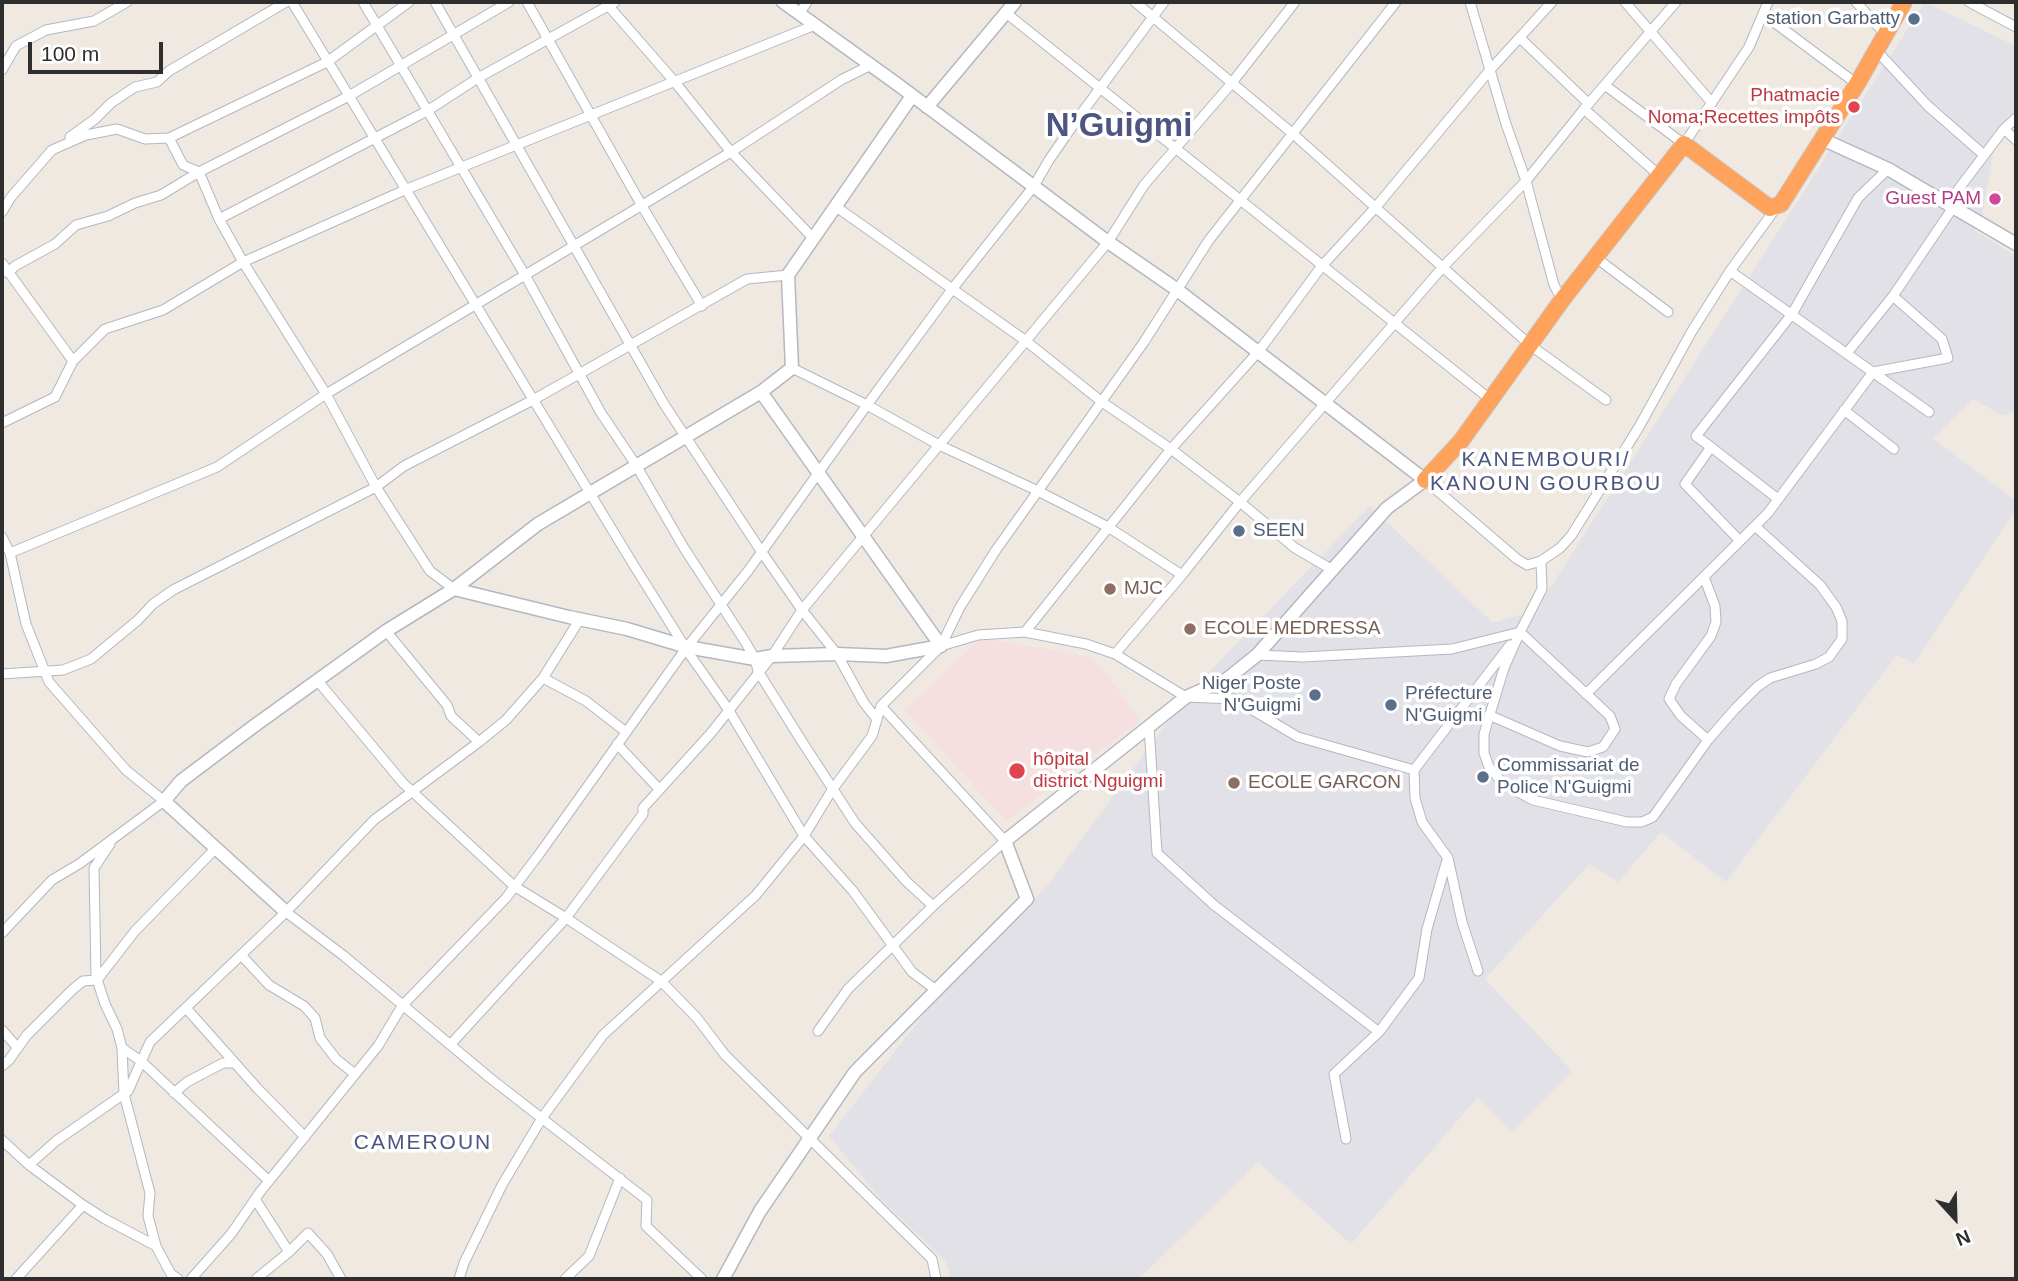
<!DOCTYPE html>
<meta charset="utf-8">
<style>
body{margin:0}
#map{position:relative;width:2018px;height:1281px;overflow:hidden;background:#efe9e1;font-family:Helvetica,sans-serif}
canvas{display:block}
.frame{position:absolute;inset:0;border:4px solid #2e2e2e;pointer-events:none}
.north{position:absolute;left:1920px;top:1183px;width:70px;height:70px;-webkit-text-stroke:5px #fff;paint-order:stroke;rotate:158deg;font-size:19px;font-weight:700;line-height:28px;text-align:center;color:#2e2e2e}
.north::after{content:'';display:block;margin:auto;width:24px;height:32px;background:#2e2e2e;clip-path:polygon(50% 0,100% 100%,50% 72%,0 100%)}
.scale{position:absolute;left:28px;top:42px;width:135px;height:32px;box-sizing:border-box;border:4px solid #2e2e2e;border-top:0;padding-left:9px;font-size:21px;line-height:24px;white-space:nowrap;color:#2e2e2e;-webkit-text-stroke:5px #fff;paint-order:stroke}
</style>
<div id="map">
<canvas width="2018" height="1281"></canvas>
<div class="frame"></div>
<div class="north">N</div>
<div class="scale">100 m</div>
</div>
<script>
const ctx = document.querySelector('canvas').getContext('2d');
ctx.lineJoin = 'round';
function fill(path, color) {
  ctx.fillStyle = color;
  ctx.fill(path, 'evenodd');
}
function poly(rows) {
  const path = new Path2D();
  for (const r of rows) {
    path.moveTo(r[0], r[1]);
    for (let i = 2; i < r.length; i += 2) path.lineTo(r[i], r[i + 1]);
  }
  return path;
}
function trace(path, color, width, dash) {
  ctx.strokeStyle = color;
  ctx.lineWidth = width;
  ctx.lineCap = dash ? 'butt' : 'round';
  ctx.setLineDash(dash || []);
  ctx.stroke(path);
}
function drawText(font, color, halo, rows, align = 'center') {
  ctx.font = font + ' Helvetica,sans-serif';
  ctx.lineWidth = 7;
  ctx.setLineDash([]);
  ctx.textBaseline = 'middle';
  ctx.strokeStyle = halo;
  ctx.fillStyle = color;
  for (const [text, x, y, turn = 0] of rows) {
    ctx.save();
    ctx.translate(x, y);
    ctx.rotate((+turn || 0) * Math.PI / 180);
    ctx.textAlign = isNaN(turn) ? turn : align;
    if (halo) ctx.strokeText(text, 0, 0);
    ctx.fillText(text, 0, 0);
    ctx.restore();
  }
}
fill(poly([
 [1925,2,2016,46,2016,115,1996,137,1982,217,1974,230,2016,256,2016,410,2003,416,1973,399,1933,439,2016,501,2016,509,1914,664,1897,655,1726,882,1661,832,1618,882,1589,864,1485,979,1572,1071,1512,1131,1478,1097,1351,1244,1258,1162,1139,1279,951,1279,946,1262,880,1198,829,1136,939,995,1048,885,1187,695,1370,506,1493,623,1536,610]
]), '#e3e1e8');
fill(poly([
 [981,638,1091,657,1109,677,1140,721,1006,821,905,710]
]), '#f5dfe0');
const street = poly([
 [292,2,633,564,690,655,728,709,804,836,853,891,912,972,936,990],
 [363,2,525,275,601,413,636,465,684,548,746,643,755,659,758,671,801,740,855,823,906,881,933,906],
 [435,2,664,404,761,551,802,610,837,654,864,703,876,718],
 [527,2,642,206,702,306],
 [1135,2,1292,133,1530,345,1606,400],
 [1470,2,1506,124,1526,181,1554,285,1562,300],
 [1625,2,1712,103],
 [1856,2,1884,33],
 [1969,2,2016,27],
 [606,3,674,81,731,152,813,238],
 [1006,13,1491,400],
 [799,14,807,2],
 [1763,14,1857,84],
 [1520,38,1589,104],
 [1876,50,1928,106,1984,155],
 [2,70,16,46,46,30,94,21,127,2],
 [1606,86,1684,144,1749,47,1768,2],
 [1584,109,1660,176],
 [2016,118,2004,129,2016,140],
 [70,137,95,119,111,103,135,87,157,82,169,71,286,2],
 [169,138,183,165,199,172,219,219,243,262,326,394,376,487,430,571,454,589],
 [1948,203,2004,129],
 [835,206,1026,341,1102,402,1171,449,1240,502,1295,548,1331,569],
 [2,212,11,197,52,150,86,135,117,129,145,139,169,138,327,62,409,2],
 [219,219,427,111,478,78,615,2],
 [1595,257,1668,312],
 [2,263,73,361],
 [1730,271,1929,412],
 [8,273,15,266,55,244,76,225,108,216,135,203,161,195,199,172,349,96,509,2],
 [1847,353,1893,296],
 [792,368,867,405,939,445,1038,491,1108,527,1182,575],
 [1844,410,1894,449],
 [2,423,55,397,73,361,105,329,163,310,243,262,407,189,815,25],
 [1711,447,1778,499],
 [1425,480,1517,559,1527,565,1541,561,1560,548,1571,536,1639,427,1692,331,1730,271,1776,208],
 [2,537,10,553,26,624,49,682,126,770,164,801,79,864,52,880,2,933],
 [1740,541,1685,484,1711,447,1696,436,1792,314,1858,198,1888,169],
 [10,553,217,467,326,394,731,152,841,80,871,65],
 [1704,577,1715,606,1716,622,1711,636,1676,684,1669,699,1681,716,1708,740,1735,709,1757,687,1770,678,1816,664,1829,657,1842,639,1842,621,1836,607,1820,585,1755,526],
 [1025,632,1171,449,1259,351,1321,267,1375,208,1490,70,1552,2],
 [1520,632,1504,668,1484,734,1484,753,1489,767,1501,781,1516,791,1533,800,1563,807,1627,822,1642,822,1653,817,1708,740],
 [941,646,978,635,1025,632,1086,644,1115,654,1186,697,1234,699,1298,737,1414,770],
 [1115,654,1182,575,1240,502,1442,268,1526,181,1584,109,1676,2],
 [1257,655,1303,657,1452,649,1520,632,1542,589,1541,561],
 [2,674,63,670,91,659,138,620,153,604,173,590,376,487,404,466,533,400,747,279,788,275],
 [543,678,586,701,626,732],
 [317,680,403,783,514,886,566,918,661,981,697,1018,725,1055,932,1259,936,1279],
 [1586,694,1768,513,1873,372,1948,358,1942,339,1893,296,1954,206],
 [1489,715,1560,746,1588,752,1603,747,1615,729,1610,716,1520,632],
 [1149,726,1157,853,1214,905,1379,1032],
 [479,742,506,720,543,678,580,619],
 [617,744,659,789],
 [110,844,94,868,96,976,105,1004,117,1029,122,1048,124,1094,150,1193,148,1216,156,1246],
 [286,912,344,956,490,1078,647,1200,646,1226,702,1279],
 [241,955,269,985,304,1006,315,1018,320,1038,336,1059,355,1074],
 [1478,971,1462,922,1448,858,1422,822,1415,798,1414,770,1510,645],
 [186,1008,258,1089,305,1137],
 [2,1030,18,1048],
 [818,1031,848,989,933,906,1005,841,881,706],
 [450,1045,566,918,643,814,643,808,711,733,772,656,802,610,1108,242,1144,185,1231,84,1295,2],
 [122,1048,141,1061,269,1181],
 [2,1066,9,1060,27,1035,72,990,83,981,97,980,135,931,216,848],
 [174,1093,187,1082,223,1063,234,1063],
 [1346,1139,1334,1074,1379,1032,1419,978,1427,929,1447,860],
 [2,1140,29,1165,83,1205,105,1219,156,1246,171,1274,178,1279],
 [29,1165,56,1141,128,1091,150,1042,286,912,374,820,479,742,451,716,447,705,386,631],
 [255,1199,289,1252],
 [16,1279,83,1205],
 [191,1279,231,1234,260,1192,378,1046,402,1006,506,898,540,853,687,647,748,571,867,405,953,288,1034,186,1049,160,1078,118,1164,2],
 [256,1279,289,1252,308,1233,327,1254,341,1279],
 [459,1279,464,1263,502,1185,542,1118,603,1035,756,895,804,836,832,790,872,736,881,706,941,646,960,607,996,550,1144,342,1209,240,1396,2],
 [565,1279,589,1256,620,1178]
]);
const secondary = poly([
 [927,107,1015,2],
 [1822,139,1888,169,2016,244],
 [454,589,569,617,627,629,687,647,755,659,772,656,837,654,886,656,941,646,761,392],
 [286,912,164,801,181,781,254,726,386,631,454,589,538,524,761,392,792,368,788,275,912,96],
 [723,1279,760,1211,855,1072,1027,899,1005,841,1186,697,1227,679,1257,655,1387,508,1425,480,1176,289,1108,242,897,84,783,2]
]);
const highway = poly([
 [1425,480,1461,441,1562,300,1684,144,1770,208,1781,204,1857,84,1904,2]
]);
trace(street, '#b4b7c1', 11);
trace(secondary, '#b4b7c1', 15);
trace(highway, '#c9c9c9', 18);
trace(street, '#fff', 9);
trace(secondary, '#fff', 12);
trace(highway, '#ffa35c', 16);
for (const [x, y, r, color] of [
 [1914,19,7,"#5c6f8a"],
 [1854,107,7,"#e0444e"],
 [1995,199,7,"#d1479c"],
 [1239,531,7,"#5c6f8a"],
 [1110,589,7,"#8d6e63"],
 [1190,629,7,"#8d6e63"],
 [1315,695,7,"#5c6f8a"],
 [1391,705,7,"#5c6f8a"],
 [1017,771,9,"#e0444e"],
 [1483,777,7,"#5c6f8a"],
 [1234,783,7,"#8d6e63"]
]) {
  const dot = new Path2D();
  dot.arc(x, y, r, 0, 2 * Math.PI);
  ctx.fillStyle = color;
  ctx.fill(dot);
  trace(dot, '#fff', 2.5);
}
drawText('19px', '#4e5e75', '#fff', [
 ["station Garbatty",1900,19,"right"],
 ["SEEN",1253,531],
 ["Niger Poste",1301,684,"right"],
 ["N'Guigmi",1301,706,"right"],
 ["Préfecture",1405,694],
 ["N'Guigmi",1405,716],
 ["Commissariat de",1497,766],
 ["Police N'Guigmi",1497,788]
], 'left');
drawText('19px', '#be3a42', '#fff', [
 ["Phatmacie",1840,96],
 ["Noma;Recettes impôts",1840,118],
 ["hôpital",1033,760,"left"],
 ["district Nguigmi",1033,782,"left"]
], 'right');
drawText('19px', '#b23c85', '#fff', [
 ["Guest PAM",1981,199]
], 'right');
drawText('19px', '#785e54', '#fff', [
 ["MJC",1124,589],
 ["ECOLE MEDRESSA",1204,629],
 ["ECOLE GARCON",1248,783]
], 'left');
ctx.letterSpacing = '2px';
drawText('21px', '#4d5680', '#fff', [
 ["KANEMBOURI/",1546,460],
 ["KANOUN GOURBOU",1546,484],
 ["CAMEROUN",423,1143]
]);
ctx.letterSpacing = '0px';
drawText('bold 33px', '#4d5680', '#fff', [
 ["N’Guigmi",1119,127]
]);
</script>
